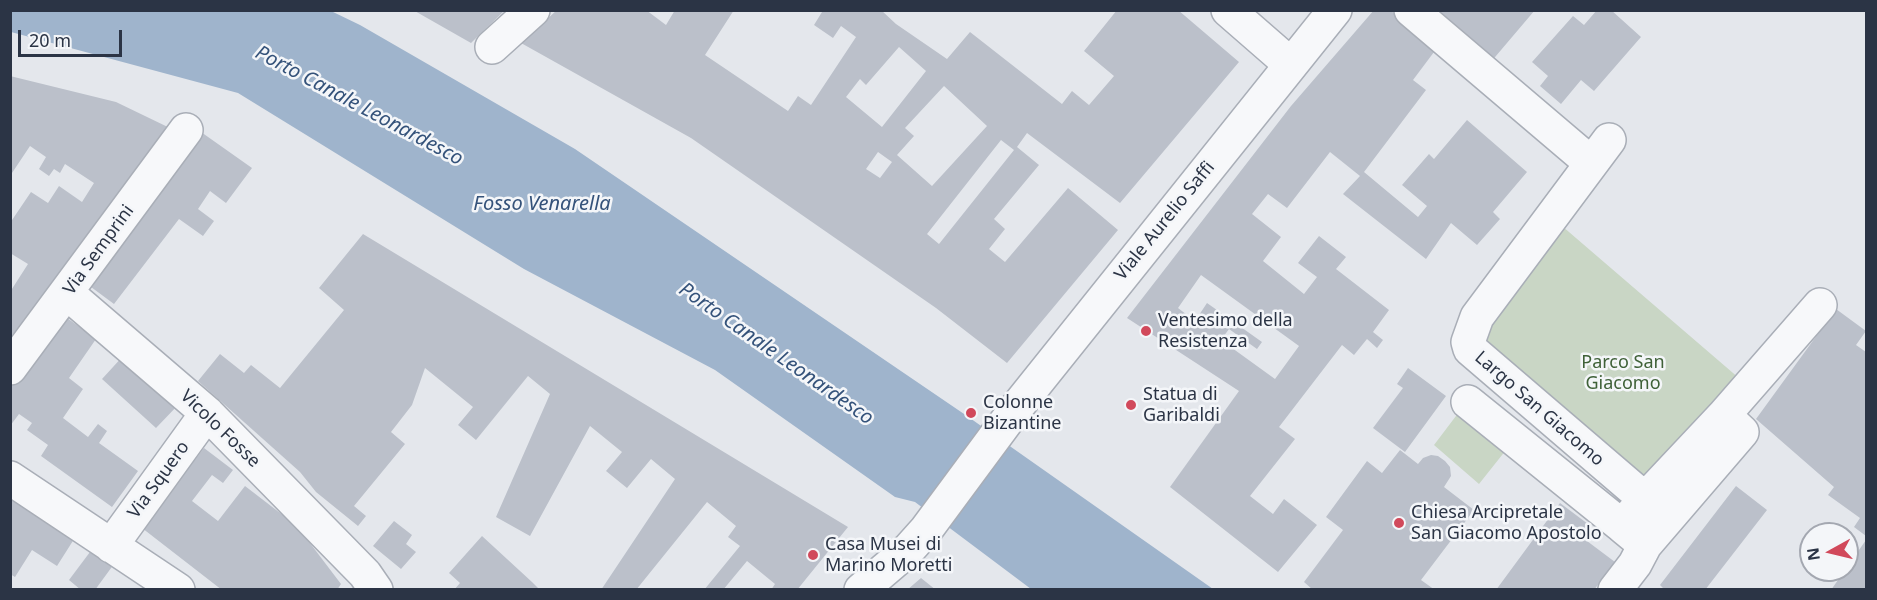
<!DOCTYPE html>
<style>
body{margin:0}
#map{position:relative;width:1877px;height:600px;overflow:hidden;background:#e4e7ec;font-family:"Noto Sans",sans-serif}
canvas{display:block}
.frame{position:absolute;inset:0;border:12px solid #2b3445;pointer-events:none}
.north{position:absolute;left:1799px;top:522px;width:60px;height:60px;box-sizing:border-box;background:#f4f6f9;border:2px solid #a4a8b1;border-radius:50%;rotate:262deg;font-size:16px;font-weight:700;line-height:24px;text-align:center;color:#2b3445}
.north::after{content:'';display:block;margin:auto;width:21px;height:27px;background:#d1495b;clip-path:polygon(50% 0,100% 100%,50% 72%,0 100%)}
.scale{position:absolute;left:18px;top:30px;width:104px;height:27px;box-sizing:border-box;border:3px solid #2b3445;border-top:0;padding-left:8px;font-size:18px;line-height:21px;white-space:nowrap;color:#2b3445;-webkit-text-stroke:4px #f4f6f9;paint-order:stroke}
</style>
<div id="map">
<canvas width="1877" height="600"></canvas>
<div class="frame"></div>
<div class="north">N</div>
<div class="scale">20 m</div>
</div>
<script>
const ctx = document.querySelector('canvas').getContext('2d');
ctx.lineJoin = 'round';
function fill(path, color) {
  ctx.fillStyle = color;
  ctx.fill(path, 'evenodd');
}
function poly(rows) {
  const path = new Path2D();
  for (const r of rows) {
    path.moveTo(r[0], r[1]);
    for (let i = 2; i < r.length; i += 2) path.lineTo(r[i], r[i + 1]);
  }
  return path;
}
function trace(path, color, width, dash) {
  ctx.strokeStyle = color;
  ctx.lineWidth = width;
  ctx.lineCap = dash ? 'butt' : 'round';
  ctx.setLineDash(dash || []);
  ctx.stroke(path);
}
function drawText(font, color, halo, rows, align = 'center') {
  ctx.font = font + ' "Noto Sans",sans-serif';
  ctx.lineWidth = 5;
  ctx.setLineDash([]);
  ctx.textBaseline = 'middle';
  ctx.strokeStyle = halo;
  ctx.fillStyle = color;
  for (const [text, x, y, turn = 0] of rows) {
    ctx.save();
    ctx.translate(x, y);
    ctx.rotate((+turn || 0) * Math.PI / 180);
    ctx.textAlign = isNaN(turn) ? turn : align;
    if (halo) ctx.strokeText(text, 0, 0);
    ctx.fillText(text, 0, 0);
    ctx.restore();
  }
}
fill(poly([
 [1562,226,1740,379,1651,480,1637,480,1486,348,1485,322],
 [1459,412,1506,450,1479,484,1434,445]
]), '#c9d6c5');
fill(poly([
 [10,11,331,11,360,25,575,149,967,416,1213,589,1031,589,915,502,895,497,715,370,524,269,238,93,11,32]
]), '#9fb4cc');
fill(poly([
 [413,10,505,10,471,43],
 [557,10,646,10,666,25,675,10,734,10,705,55,788,111,798,96,811,105,856,37,841,26,833,38,814,25,822,12,819,10,881,10,896,24,947,59,970,32,1062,104,1072,91,1089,105,1114,76,1084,51,1117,10,1178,10,1239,62,1120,203,1027,133,1017,147,1039,165,994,219,1005,229,989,249,1005,262,1068,188,1118,230,1007,363,936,308,691,138,521,43],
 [899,47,926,71,882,127,846,97,860,79,866,85],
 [944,86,987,126,932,186,897,155,914,136,905,128],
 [1001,140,1014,150,939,244,927,234],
 [878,152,892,162,880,178,866,169],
 [1374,10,1390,10,1437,48,1413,80,1426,90,1364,172,1418,217,1427,206,1402,185,1429,154,1434,159,1467,120,1527,172,1493,212,1500,219,1477,245,1451,223,1426,259,1343,194,1360,176,1330,152,1287,208,1268,194,1252,214,1281,237,1263,261,1304,294,1317,277,1298,263,1319,236,1346,257,1336,269,1389,310,1373,332,1383,340,1377,348,1367,339,1354,355,1342,345,1279,427,1295,439,1250,496,1273,514,1284,499,1317,525,1278,572,1170,487,1239,391,1127,318,1291,106],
 [1201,275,1299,346,1275,379,1221,340,1229,329,1257,349,1262,342,1207,303,1195,321,1178,308],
 [1427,10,1535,10,1490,63],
 [1597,10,1611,10,1641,37,1594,91,1581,80,1561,104,1540,86,1548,76,1532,62,1573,16,1584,25],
 [10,76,116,102,174,130,10,338,10,292,28,264,10,253,10,223,31,192,48,203,59,186,82,202,94,183,65,164,60,173,54,169,49,176,39,169,46,157,30,146,10,176],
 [201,132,252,168,226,203,210,191,198,209,214,221,203,236,179,219,114,304,91,287],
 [363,234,848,527,797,590,771,590,775,584,747,561,723,590,704,590,740,546,728,537,736,526,707,502,636,590,601,590,675,479,651,459,627,488,606,471,622,452,590,426,530,536,496,517,550,394,528,376,476,440,458,425,473,407,425,368,412,405,391,432,405,444,354,506,366,516,358,526,316,492,300,472,198,381,220,354,244,373,251,365,280,388,344,310,319,288],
 [1836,309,1866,331,1856,345,1866,352,1866,536,1854,527,1860,518,1828,495,1834,487,1756,419],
 [63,315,96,339,69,378,83,389,63,418,88,437,98,424,107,431,99,443,138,471,112,507,41,456,48,445,27,430,32,423,19,414,10,426,10,389],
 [124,355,179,404,156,428,102,379],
 [1408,368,1446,396,1405,452,1373,428,1403,388,1397,384],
 [204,448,233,470,223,483,212,475,192,501,218,521,245,486,297,526,341,584,337,590,222,590,142,528],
 [1400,450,1418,464,1423,458,1431,455,1438,456,1445,461,1450,467,1451,476,1444,487,1474,510,1421,580,1435,590,1313,590,1304,582,1343,530,1326,517,1367,461,1382,473],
 [1736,486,1767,510,1705,590,1665,590,1660,585],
 [10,496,76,536,57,566,32,550,15,577,10,574],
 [1560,503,1588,524,1579,535,1615,562,1594,590,1496,590],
 [394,521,412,535,406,544,416,552,401,569,373,546],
 [482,536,532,582,540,590,454,590,460,583,449,573],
 [1866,540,1866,590,1831,590,1845,570,1847,570,1847,567],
 [93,548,114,564,95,590,81,590,69,580],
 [921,578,936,590,907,590]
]), '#bbc0ca');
const minor = poly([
 [1228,10,1290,64],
 [1411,10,1591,163],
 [492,47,533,10],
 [1609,140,1477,317,1468,342,1470,349,1645,499,1622,526,1645,545],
 [67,293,207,413,365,574,376,590],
 [10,368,186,130],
 [1468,402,1622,526],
 [10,478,178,590],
 [1645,499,1724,415],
 [111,546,207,413],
 [861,590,909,549,926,530,1017,407,1335,10],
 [1615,590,1635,564,1645,545,1742,432,1724,415,1820,305]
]);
trace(minor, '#a9aeb7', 36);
trace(minor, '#f7f8fa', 33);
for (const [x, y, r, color] of [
 [1146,331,6,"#d1495b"],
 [1131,405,6,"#d1495b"],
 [971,413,6,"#d1495b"],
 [1399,523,6,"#d1495b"],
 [813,555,6,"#d1495b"]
]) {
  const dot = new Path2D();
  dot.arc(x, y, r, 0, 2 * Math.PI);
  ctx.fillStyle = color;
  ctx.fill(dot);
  trace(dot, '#f4f6f9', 2);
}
drawText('18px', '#2b3445', '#f4f6f9', [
 ["Viale Aurelio Saffi",1165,221,-51],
 ["Via Semprini",99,250,-54],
 ["Largo San Giacomo",1539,409,41],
 ["Vicolo Fosse",220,429,44],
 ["Via Squero",159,480,-54]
]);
drawText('18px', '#2b3445', '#f4f6f9', [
 ["Ventesimo della",1158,321],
 ["Resistenza",1158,342],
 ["Statua di",1143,395],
 ["Garibaldi",1143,416],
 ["Colonne",983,403],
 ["Bizantine",983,424],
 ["Chiesa Arcipretale",1411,513],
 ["San Giacomo Apostolo",1411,534],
 ["Casa Musei di",825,545],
 ["Marino Moretti",825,566]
], 'left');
drawText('18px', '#3f6138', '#f4f6f9', [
 ["Parco San",1623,363],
 ["Giacomo",1623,384]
]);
drawText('italic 20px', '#34527a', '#f4f6f9', [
 ["Porto Canale Leonardesco",359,106,28],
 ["Fosso Venarella",542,204],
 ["Porto Canale Leonardesco",776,354,35]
]);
</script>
